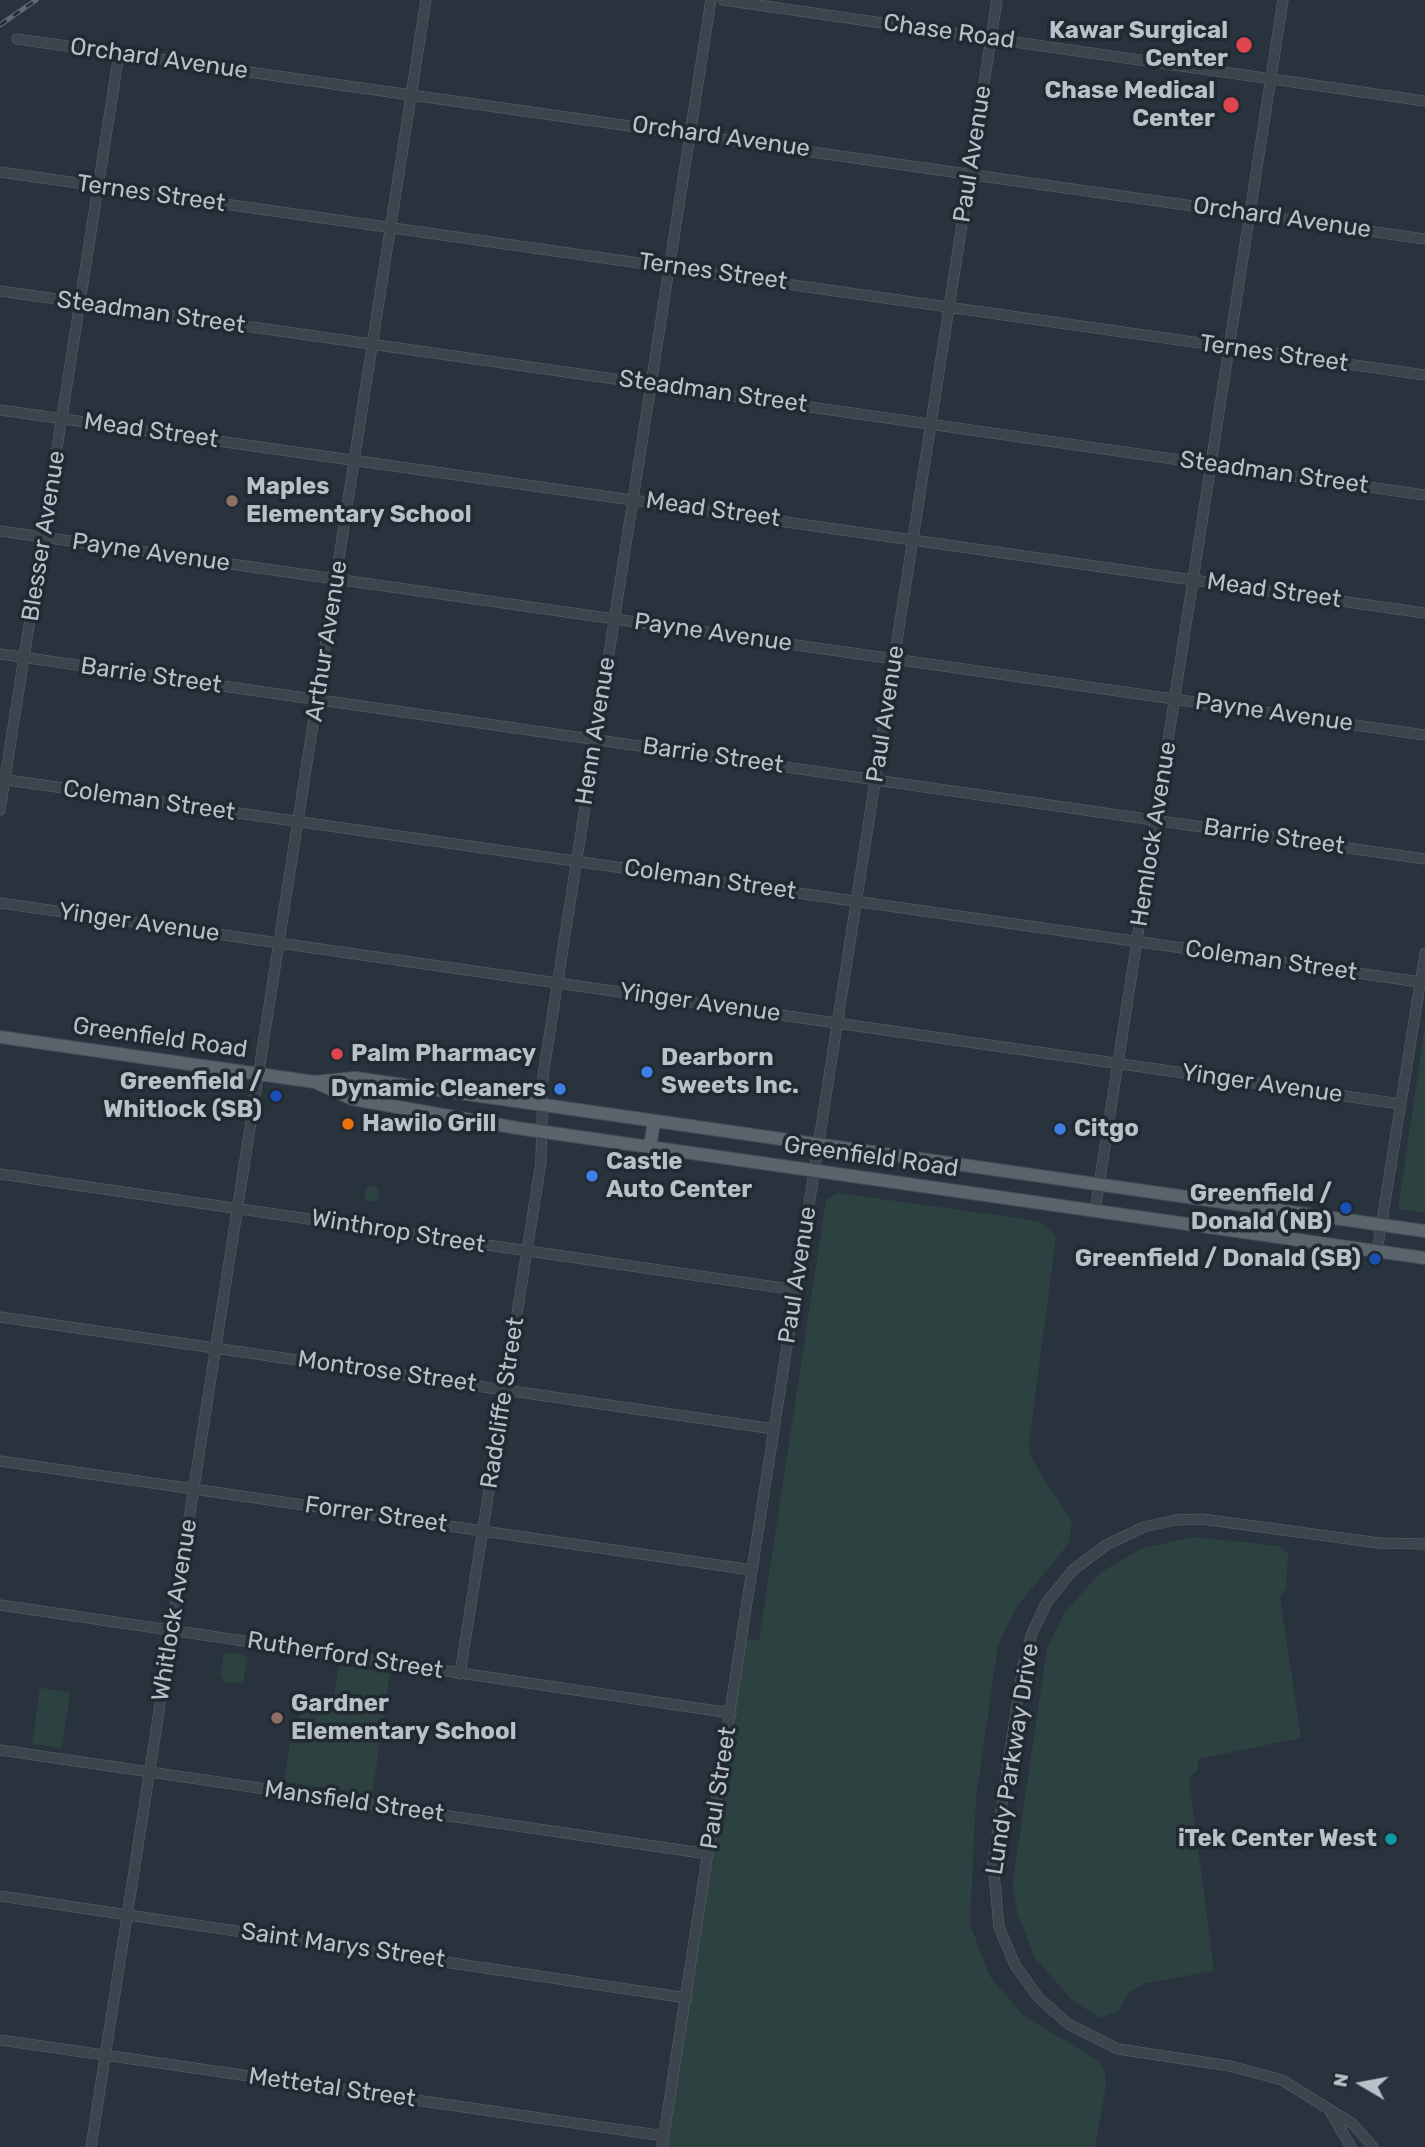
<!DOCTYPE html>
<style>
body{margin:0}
#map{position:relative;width:1425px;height:2147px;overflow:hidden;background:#28333d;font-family:Rubik,sans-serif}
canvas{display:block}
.north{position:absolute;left:1327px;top:2049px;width:70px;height:70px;-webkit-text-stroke:5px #212a32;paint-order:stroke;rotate:280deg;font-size:19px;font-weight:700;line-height:28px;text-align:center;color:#b8c0c8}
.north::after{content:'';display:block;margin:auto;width:24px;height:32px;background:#b8c0c8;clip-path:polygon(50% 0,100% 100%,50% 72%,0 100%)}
</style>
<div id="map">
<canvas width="1425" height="2147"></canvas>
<div class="north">N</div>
</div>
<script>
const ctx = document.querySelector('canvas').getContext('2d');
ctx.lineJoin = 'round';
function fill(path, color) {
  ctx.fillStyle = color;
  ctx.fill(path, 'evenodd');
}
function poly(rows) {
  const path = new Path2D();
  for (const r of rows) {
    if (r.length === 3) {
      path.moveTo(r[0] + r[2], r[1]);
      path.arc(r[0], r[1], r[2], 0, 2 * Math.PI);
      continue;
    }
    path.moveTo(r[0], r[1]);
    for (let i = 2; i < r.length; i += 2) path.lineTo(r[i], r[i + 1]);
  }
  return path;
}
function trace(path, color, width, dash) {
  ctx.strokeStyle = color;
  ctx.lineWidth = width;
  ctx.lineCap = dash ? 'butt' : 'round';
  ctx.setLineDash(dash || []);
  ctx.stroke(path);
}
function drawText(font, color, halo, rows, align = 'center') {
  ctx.font = font + ' Rubik,sans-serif';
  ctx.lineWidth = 7;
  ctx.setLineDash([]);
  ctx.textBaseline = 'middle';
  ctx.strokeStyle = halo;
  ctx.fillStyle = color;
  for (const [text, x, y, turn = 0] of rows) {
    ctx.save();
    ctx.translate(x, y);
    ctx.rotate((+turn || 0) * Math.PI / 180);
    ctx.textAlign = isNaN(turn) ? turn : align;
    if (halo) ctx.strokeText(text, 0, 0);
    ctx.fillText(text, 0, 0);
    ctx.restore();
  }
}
fill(poly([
 [1425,1026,1425,1213,1398,1209],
 [372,1194,8],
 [838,1193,1039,1221,1056,1235,1029,1446,1031,1458,1072,1522,1069,1543,1015,1609,998,1645,976,1798,970,1925,991,1978,1024,2016,1099,2061,1105,2072,1106,2087,1095,2147,666,2147,746,1639,759,1640,826,1200],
 [1195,1537,1279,1546,1288,1553,1286,1589,1280,1596,1301,1738,1198,1759,1198,1770,1189,1778,1214,1971,1146,1983,1129,1992,1118,2012,1100,2018,1073,2001,1035,1958,1018,1915,1012,1887,1047,1648,1064,1613,1101,1572,1143,1548],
 [224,1652,248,1656,243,1684,225,1682,220,1676],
 [339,1665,390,1673,372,1795,287,1782,284,1779,291,1736,294,1723,299,1723,303,1698,333,1702],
 [40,1688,70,1692,62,1748,32,1744]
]), '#2d4140');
const minor = poly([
 [723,0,1425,101],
 [17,39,1425,239],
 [0,172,1425,375],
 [0,291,1425,495],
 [0,410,1425,613],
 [0,531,1425,735],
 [0,654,1425,859],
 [0,779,1420,982],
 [0,810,119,54],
 [0,903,1400,1104],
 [0,1174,796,1290],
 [1095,1211,1283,0],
 [1377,1252,1425,953],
 [0,1317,774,1429],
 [0,1461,752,1570],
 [0,1605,731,1713],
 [460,1674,541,1162,543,1076,711,0],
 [0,1750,708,1854],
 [0,1896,687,1998],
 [0,2040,664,2136],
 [1331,2113,1351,2147],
 [91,2147,426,0],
 [662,2147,997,0],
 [1373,2147,1353,2124,1282,2080,1230,2066,1118,2049,1068,2024,1038,1997,1015,1965,999,1927,993,1863,1023,1666,1032,1633,1047,1602,1073,1570,1106,1545,1144,1527,1175,1520,1202,1519,1379,1543,1425,1544]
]);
const major = poly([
 [0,1037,315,1082,355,1078,1425,1231],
 [315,1082,352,1099,517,1128,1425,1258],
 [650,1147,654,1121]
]);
trace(minor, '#5a636b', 11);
trace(major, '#454e56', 14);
trace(minor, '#3c454d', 10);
trace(major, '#5a646d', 12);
const rail = poly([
 [0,25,36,0]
]);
trace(rail, '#5f6974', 5);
trace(rail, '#212a32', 2.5, [8]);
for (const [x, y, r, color] of [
 [1244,45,9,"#e0444e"],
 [1231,105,9,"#e0444e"],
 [232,501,7,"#8d6e63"],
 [337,1054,7,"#e0444e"],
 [647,1072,7,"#3f7fe0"],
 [560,1089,7,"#3f7fe0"],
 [276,1096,7,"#1a4fb4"],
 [348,1124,7,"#e8710a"],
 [1060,1129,7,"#3f7fe0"],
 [592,1176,7,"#3f7fe0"],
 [1346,1208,7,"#1a4fb4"],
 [1375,1259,7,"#1a4fb4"],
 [277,1718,7,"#8d6e63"],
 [1391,1839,7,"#0f9aa8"]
]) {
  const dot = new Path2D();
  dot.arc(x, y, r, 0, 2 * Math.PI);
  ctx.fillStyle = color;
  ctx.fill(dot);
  trace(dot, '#212a32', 2.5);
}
drawText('bold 24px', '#b8c0c8', '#212a32', [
 ["Kawar Surgical",1228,31],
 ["Center",1228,59],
 ["Chase Medical",1215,91],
 ["Center",1215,119],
 ["Maples",246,487,"left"],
 ["Elementary School",246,515,"left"],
 ["Palm Pharmacy",351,1054,"left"],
 ["Dearborn",661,1058,"left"],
 ["Sweets Inc.",661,1086,"left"],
 ["Greenfield /",262,1082],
 ["Whitlock (SB)",262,1110],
 ["Dynamic Cleaners",546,1089],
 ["Hawilo Grill",362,1124,"left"],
 ["Citgo",1074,1129,"left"],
 ["Castle",606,1162,"left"],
 ["Auto Center",606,1190,"left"],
 ["Greenfield /",1332,1194],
 ["Donald (NB)",1332,1222],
 ["Greenfield / Donald (SB)",1361,1259],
 ["Gardner",291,1704,"left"],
 ["Elementary School",291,1732,"left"],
 ["iTek Center West",1377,1839]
], 'right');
drawText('24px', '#b8c0c8', '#212a32', [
 ["Chase Road",949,32,8],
 ["Orchard Avenue",159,59,8],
 ["Orchard Avenue",721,137,8],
 ["Paul Avenue",973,154,-81],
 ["Ternes Street",151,194,8],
 ["Orchard Avenue",1282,218,8],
 ["Ternes Street",713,272,8],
 ["Steadman Street",151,313,8],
 ["Ternes Street",1274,354,8],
 ["Steadman Street",713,392,8],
 ["Mead Street",151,431,8],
 ["Steadman Street",1274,473,8],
 ["Mead Street",713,510,8],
 ["Blesser Avenue",44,536,-81],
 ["Payne Avenue",151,553,8],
 ["Mead Street",1274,591,8],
 ["Payne Avenue",713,633,8],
 ["Arthur Avenue",327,641,-81],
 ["Barrie Street",151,676,8],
 ["Payne Avenue",1274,713,8],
 ["Paul Avenue",886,714,-81],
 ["Henn Avenue",596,731,-81],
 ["Barrie Street",713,756,8],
 ["Coleman Street",149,801,8],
 ["Hemlock Avenue",1154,834,-81],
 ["Barrie Street",1274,837,8],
 ["Coleman Street",710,880,8],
 ["Yinger Avenue",139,923,8],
 ["Coleman Street",1271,961,8],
 ["Yinger Avenue",700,1003,8],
 ["Greenfield Road",160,1038,8],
 ["Yinger Avenue",1262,1084,8],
 ["Greenfield Road",871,1157,8],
 ["Winthrop Street",398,1232,9],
 ["Paul Avenue",798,1275,-81],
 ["Montrose Street",387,1372,8],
 ["Radcliffe Street",503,1403,-81],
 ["Forrer Street",376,1515,8],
 ["Whitlock Avenue",175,1610,-81],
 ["Rutherford Street",345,1656,9],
 ["Lundy Parkway Drive",1013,1759,-81],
 ["Paul Street",719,1788,-81],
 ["Mansfield Street",354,1802,8],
 ["Saint Marys Street",343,1946,8],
 ["Mettetal Street",332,2088,8]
]);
</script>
